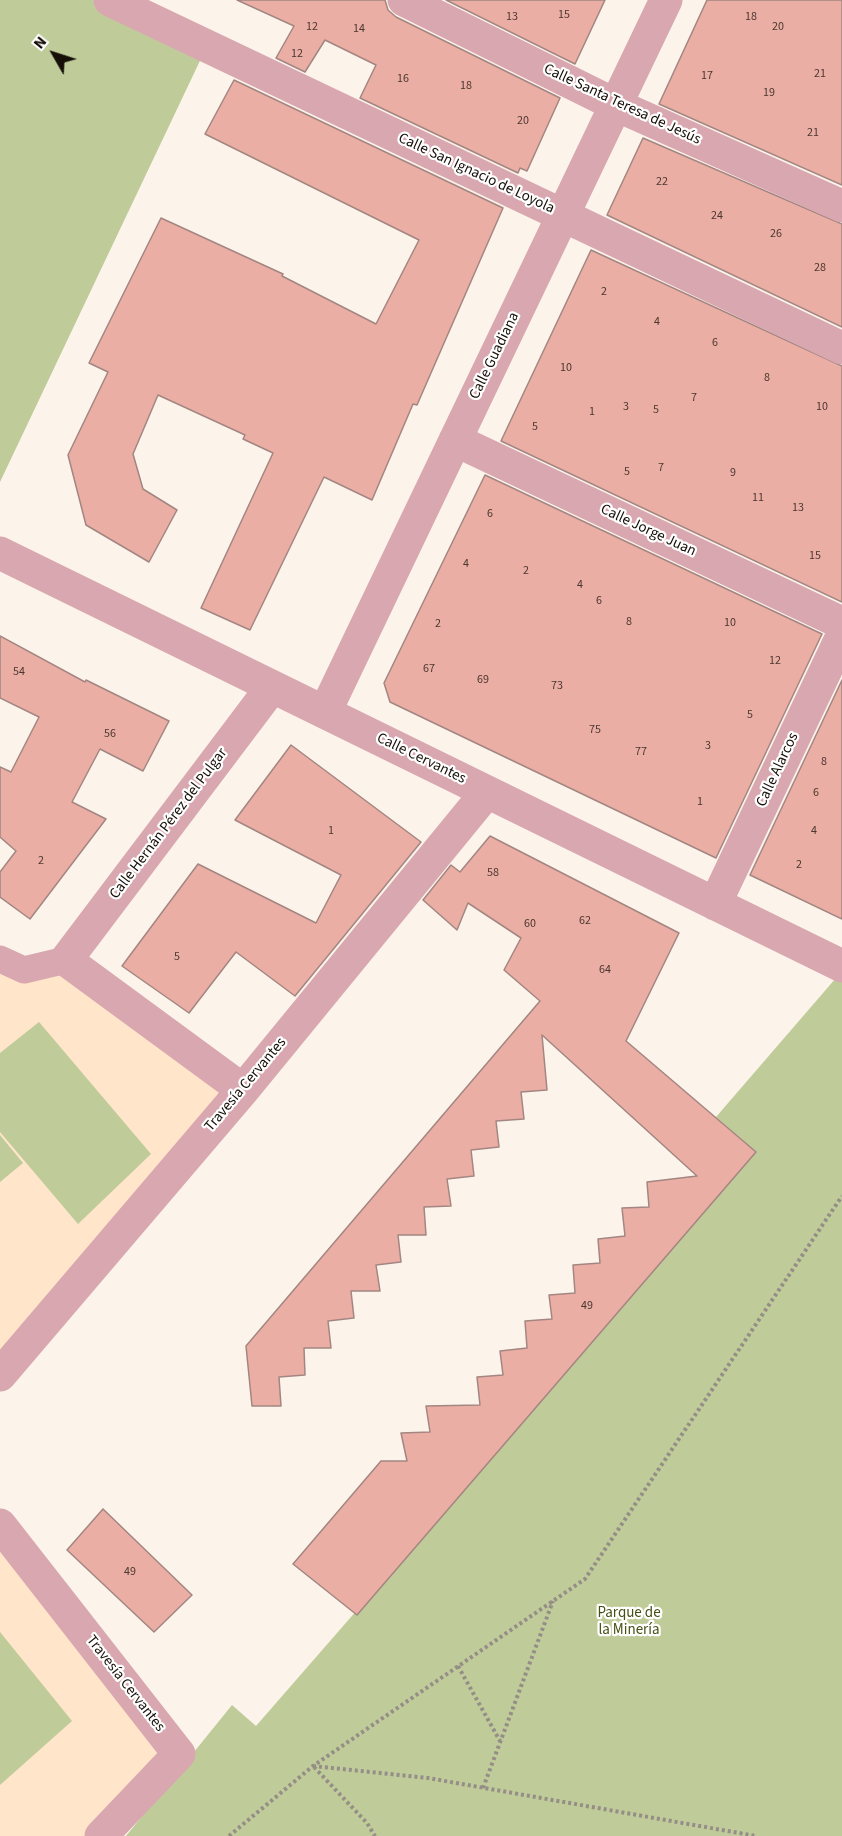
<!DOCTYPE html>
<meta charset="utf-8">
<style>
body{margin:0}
#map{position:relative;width:842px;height:1836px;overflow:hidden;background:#fcf4eb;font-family:"Source Sans 3",sans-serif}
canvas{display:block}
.north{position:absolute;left:24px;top:24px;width:60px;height:60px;-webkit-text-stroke:4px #fff;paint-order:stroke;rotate:309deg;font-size:16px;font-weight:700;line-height:24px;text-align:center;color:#150f08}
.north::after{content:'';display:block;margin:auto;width:21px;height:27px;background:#150f08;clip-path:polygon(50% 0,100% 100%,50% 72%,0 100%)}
</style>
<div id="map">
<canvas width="842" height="1836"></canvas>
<div class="north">N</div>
</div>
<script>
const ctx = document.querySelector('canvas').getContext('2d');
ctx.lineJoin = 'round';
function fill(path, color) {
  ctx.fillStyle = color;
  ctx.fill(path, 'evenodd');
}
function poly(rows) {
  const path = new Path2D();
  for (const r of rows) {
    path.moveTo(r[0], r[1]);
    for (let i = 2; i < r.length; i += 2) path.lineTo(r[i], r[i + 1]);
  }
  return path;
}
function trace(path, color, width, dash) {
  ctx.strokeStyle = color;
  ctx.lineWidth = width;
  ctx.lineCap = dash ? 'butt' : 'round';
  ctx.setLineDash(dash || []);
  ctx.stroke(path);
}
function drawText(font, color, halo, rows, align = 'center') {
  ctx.font = font + ' "Source Sans 3",sans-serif';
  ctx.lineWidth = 4.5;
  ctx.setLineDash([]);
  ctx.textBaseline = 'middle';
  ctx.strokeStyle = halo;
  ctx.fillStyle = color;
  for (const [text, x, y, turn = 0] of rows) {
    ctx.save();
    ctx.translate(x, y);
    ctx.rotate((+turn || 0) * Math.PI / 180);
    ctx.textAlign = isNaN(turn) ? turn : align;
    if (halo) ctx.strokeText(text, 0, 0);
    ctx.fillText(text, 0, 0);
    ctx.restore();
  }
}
fill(poly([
 [0,959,66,960,243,1090,0,1375],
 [0,1525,179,1754,101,1836,0,1836]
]), '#ffe5c9');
fill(poly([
 [0,0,110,0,207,46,0,482],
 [842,971,842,1836,126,1836,232,1705,256,1726,756,1152,716,1117],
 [39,1022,151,1154,78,1224,0,1132,0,1053],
 [0,1135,23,1163,0,1182],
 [0,1632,72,1721,0,1785]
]), '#c0cb9a');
const building = poly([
 [237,0,385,0,388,10,396,17,560,98,527,171,520,168,518,173,360,98,376,65,325,40,305,72,276,58,294,26,237,0],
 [446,0,605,0,575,64,446,0],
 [707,0,842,0,842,185,659,104,707,0],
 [234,80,503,208,417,405,413,404,372,500,324,477,250,630,201,608,273,453,243,439,245,435,158,395,133,454,143,489,177,510,149,562,86,525,68,455,108,372,89,363,161,218,283,274,282,276,376,324,419,240,205,134,234,80],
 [643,138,842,224,842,327,607,215,643,138],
 [591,250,842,366,842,602,501,441,591,250],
 [485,475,822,634,716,858,390,702,384,683,485,475],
 [0,636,85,682,86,680,169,721,143,771,100,749,72,802,106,819,30,919,0,897,0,872,16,851,0,837,0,767,11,772,39,717,0,698,0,636],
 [842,680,842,919,750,875,842,680],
 [291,745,421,842,295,996,236,952,189,1013,122,966,198,864,316,923,341,875,235,820,291,745],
 [490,836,679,933,626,1041,756,1152,357,1615,293,1564,381,1461,407,1461,401,1433,430,1432,426,1406,480,1405,477,1377,503,1375,500,1351,527,1348,525,1321,552,1319,549,1295,575,1293,573,1265,600,1263,598,1239,625,1236,622,1208,649,1207,647,1182,697,1176,542,1035,547,1090,521,1092,524,1119,496,1121,499,1147,471,1150,474,1176,447,1179,451,1206,424,1207,426,1235,398,1235,401,1262,376,1265,380,1291,351,1291,354,1318,328,1321,331,1348,304,1348,305,1375,279,1377,281,1406,252,1406,246,1346,540,1001,504,970,521,938,468,903,457,930,423,900,451,865,460,872,490,836],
 [103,1509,192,1595,154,1632,67,1550,103,1509]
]);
fill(building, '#ebaea4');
trace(building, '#a38681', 1.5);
trace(poly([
 [458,1666,500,1741],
 [313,1766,428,1778,756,1836],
 [314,1767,367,1823,375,1836],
 [483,1788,553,1601],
 [229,1836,313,1766,585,1579,842,1196]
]), '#958e86', 4, [3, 3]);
trace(poly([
 [0,959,24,970,66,960]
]), '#d9a7b0', 27);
trace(poly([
 [110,0,842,348],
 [404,0,616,105,842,206],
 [455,440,842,623],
 [0,553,842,966],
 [325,712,666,0],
 [715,904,842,636],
 [243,1090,66,960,272,687],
 [0,1375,243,1090,487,792],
 [0,1525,179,1754,101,1836]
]), '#d9a7b0', 33);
drawText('12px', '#4a372f', null, [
 ["15",564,15],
 ["13",512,17],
 ["18",751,17],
 ["12",312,27],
 ["20",778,27],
 ["14",359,29],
 ["12",297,54],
 ["21",820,74],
 ["17",707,76],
 ["16",403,79],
 ["18",466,86],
 ["19",769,93],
 ["20",523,121],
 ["21",813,133],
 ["22",662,182],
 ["24",717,216],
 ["26",776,234],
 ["28",820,268],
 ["2",604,292],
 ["4",657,322],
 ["6",715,343],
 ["10",566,368],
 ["8",767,378],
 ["7",694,398],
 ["3",626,407],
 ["10",822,407],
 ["5",656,410],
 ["1",592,412],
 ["5",535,427],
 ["7",661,468],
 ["5",627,472],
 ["9",733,473],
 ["11",758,498],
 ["13",798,508],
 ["6",490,514],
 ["15",815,556],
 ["4",466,564],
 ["2",526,571],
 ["4",580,585],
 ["6",599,601],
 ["8",629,622],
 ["10",730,623],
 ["2",438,624],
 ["12",775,661],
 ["67",429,669],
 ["54",19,672],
 ["69",483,680],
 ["73",557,686],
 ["5",750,715],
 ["75",595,730],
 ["56",110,734],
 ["3",708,746],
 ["77",641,752],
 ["8",824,762],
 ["6",816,793],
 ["1",700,802],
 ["1",331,831],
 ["4",814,831],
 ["2",41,861],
 ["2",799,865],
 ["58",493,873],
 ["62",585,921],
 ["60",530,924],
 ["5",177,957],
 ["64",605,970],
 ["49",587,1306],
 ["49",130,1572]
]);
drawText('15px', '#150f08', '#fff', [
 ["Calle Santa Teresa de Jesús",622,105,25],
 ["Calle San Ignacio de Loyola",476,174,25],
 ["Calle Guadiana",495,356,-64],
 ["Calle Jorge Juan",648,531,25],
 ["Calle Cervantes",421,759,26],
 ["Calle Alarcos",778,770,-65],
 ["Calle Hernán Pérez del Pulgar",169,824,-53],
 ["Travesía Cervantes",246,1085,-50],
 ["Travesía Cervantes",125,1684,52]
]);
drawText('15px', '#475014', '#fff', [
 ["Parque de",629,1614],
 ["la Minería",629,1631]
]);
</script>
